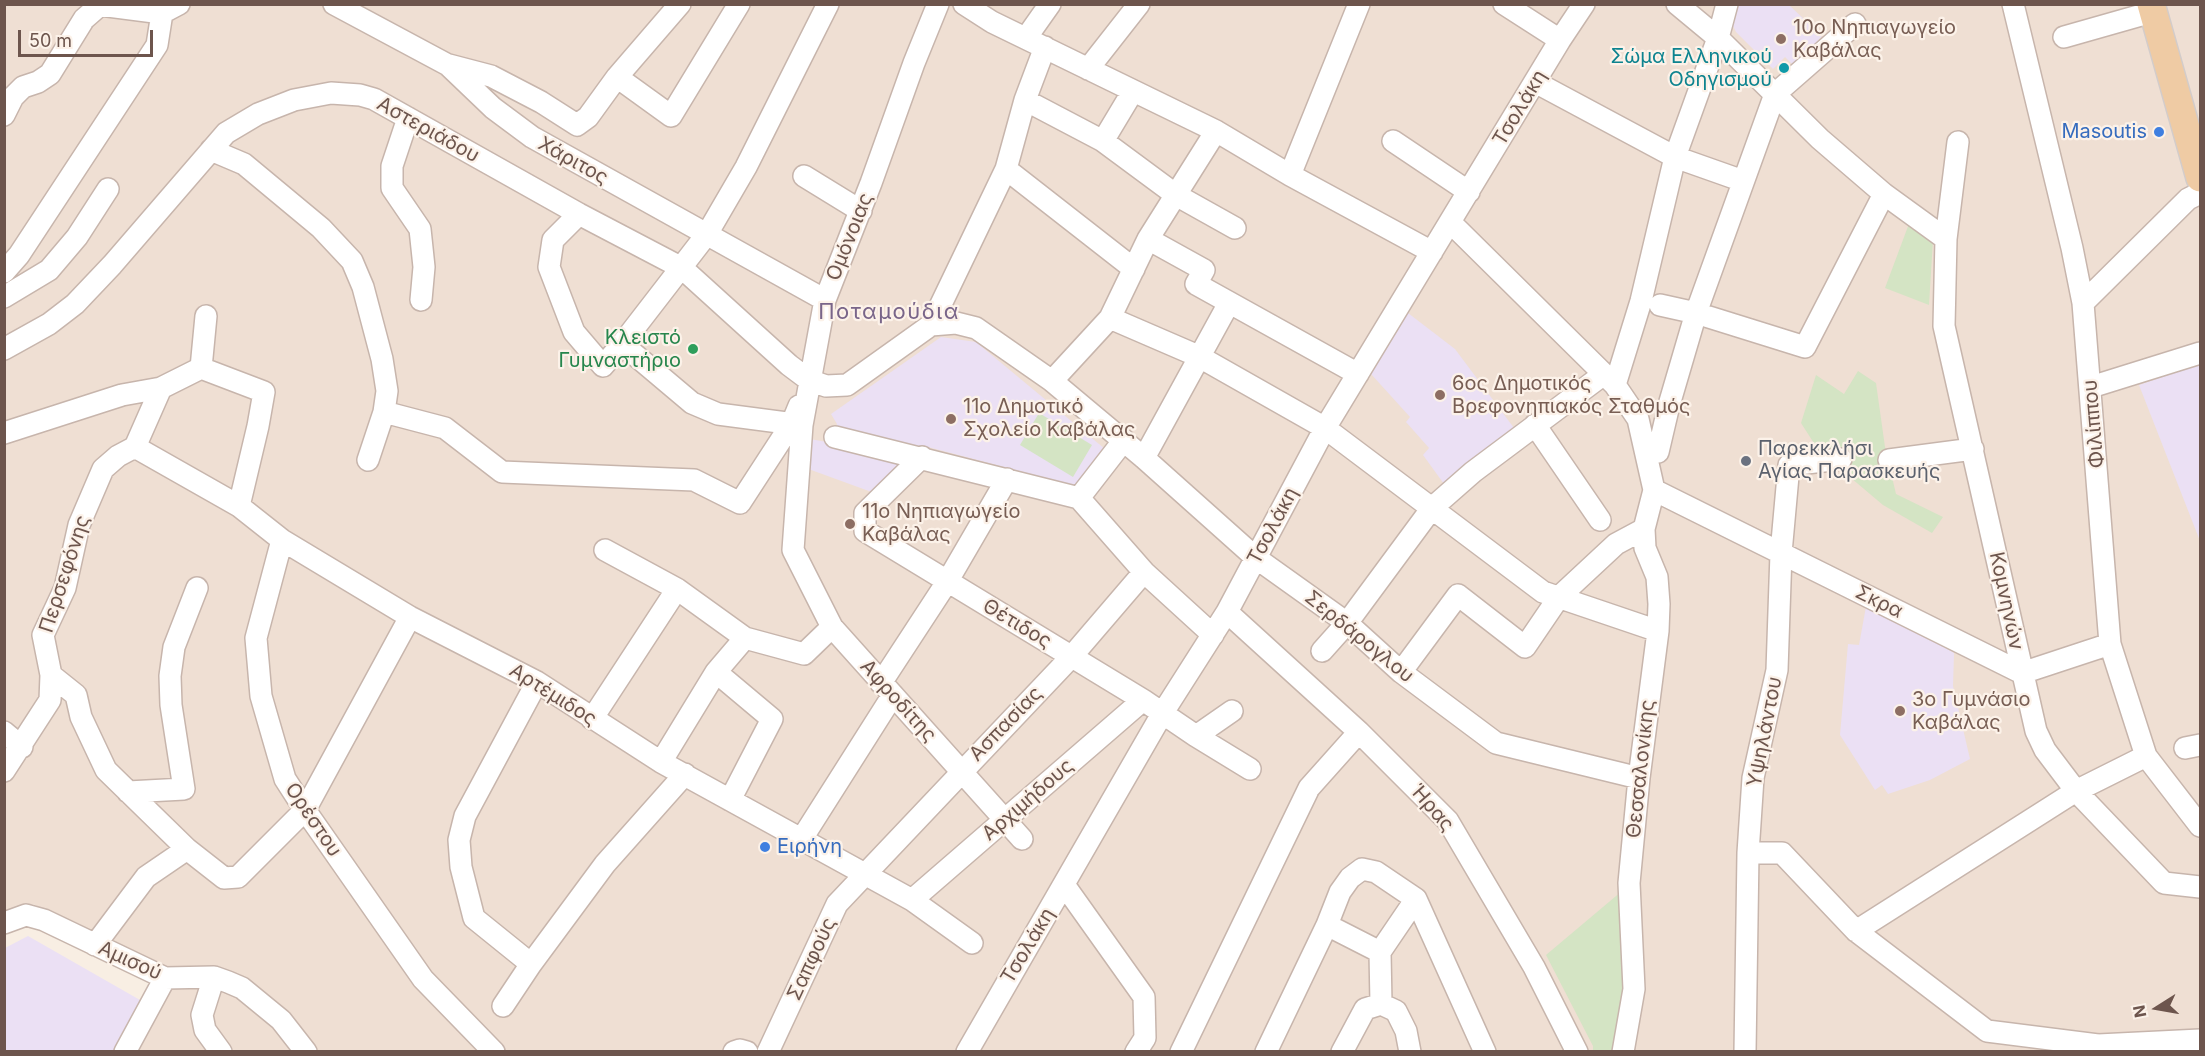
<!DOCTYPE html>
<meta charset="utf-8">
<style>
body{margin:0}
#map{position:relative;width:2205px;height:1056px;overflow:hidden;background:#f8eee3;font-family:Inter,sans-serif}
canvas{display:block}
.frame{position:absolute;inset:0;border:6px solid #6d554d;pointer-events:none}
.north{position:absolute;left:2127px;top:978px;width:60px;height:60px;-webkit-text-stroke:4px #fcf2e9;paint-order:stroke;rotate:259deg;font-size:16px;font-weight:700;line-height:24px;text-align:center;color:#6d554d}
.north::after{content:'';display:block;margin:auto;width:21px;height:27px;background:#6d554d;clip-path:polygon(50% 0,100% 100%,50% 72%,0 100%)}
.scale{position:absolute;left:18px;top:30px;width:135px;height:27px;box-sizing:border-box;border:3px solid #6d554d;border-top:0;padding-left:8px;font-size:18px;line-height:21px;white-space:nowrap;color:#6d554d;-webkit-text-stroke:4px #fcf2e9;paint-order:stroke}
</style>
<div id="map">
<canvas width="2205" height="1056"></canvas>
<div class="frame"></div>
<div class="north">N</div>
<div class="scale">50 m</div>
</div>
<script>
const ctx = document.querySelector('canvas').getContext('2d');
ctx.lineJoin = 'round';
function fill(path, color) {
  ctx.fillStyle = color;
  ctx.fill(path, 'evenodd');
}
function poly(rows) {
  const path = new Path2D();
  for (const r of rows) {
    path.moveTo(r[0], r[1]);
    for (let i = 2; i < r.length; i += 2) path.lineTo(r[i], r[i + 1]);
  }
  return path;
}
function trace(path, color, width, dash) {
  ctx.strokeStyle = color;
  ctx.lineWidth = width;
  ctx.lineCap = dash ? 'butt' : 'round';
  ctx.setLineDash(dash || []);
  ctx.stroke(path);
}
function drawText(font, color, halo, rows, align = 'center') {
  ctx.font = font + ' Inter,sans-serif';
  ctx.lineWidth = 4.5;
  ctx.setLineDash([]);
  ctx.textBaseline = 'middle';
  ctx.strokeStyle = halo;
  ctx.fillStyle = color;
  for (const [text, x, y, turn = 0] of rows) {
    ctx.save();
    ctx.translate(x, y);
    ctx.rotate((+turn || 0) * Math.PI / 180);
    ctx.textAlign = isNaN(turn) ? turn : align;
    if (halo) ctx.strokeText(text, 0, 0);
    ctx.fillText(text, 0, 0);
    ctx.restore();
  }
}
fill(poly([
 [5,5,2200,5,2200,1051,133,1051,178,972,33,904,5,914]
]), '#efdfd3');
fill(poly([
 [1736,5,1789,5,1822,36,1794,66,1785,57,1773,69,1736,32,1732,24],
 [1408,313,1455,349,1514,428,1444,484,1423,455,1429,448,1406,422,1410,417,1371,374],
 [941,337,976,342,1105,449,1080,487,924,446,877,494,803,467,810,439,832,443,837,424,831,414],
 [2200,364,2200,541,2139,385],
 [1867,601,1954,653,1953,686,1970,759,1930,780,1888,794,1882,785,1875,790,1840,735,1848,644,1859,645],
 [28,936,147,1004,117,1051,5,1052,5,948]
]), '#ebe0f4');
fill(poly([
 [1910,221,1933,240,1929,305,1885,288],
 [1858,371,1876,383,1885,447,1896,494,1943,517,1932,533,1883,505,1819,451,1801,423,1816,375,1844,394],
 [1039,413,1092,445,1073,477,1020,445],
 [1622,891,1627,1001,1614,1051,1593,1051,1593,1046,1546,955]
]), '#d4e4c4');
const minor = poly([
 [334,4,448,65,493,108,532,137,825,300],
 [938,4,914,63,871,183,825,300,802,425,793,550,832,627,1022,839],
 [964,4,992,22,1216,131,1290,175,1432,252],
 [1504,4,1560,40],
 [1677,4,1718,38,1820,139,1884,194,1946,239],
 [2013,4,2072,248,2083,303,2110,644,2146,756,2200,826],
 [100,5,162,13,179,4],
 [2064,37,2152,12],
 [1026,38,1050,4],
 [449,65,491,76,541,102,577,125,588,117,617,77,680,4],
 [1088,69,1139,4],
 [617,77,671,116,739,4],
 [1535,82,1675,157,1743,181],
 [1025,100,1103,141,1176,195,1235,228],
 [4,115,13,97,23,87,38,82,50,74,84,19,100,5],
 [408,118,392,166,392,188,420,229,424,267,421,300],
 [1103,141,1133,91],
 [1393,141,1469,192],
 [1958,142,1946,239,1944,326,2036,731,2045,750,2076,791,2164,883,2200,887],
 [211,150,244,164,321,228,352,261,363,287,382,359,387,391,384,412,368,460],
 [1006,169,1134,269],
 [1290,175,1359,4],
 [804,176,861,211],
 [579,214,553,240,549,267,574,332,603,366,622,344,692,403,718,414,802,425],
 [1450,222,1615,385,1638,419,1654,490,1644,529,1645,548,1657,577,1659,604,1658,631,1639,778,1629,883,1634,989,1623,1052],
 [1148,239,1204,270,1196,284,1358,374],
 [4,272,19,255,157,45,162,13],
 [4,297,49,270,77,237,108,189],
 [2083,303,2188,199,2200,193],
 [1660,305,1696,313,1805,347,1884,194],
 [1110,318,1198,356,1325,428,1543,592,1658,631],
 [931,325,1006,169,1025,100,1045,47],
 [622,344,707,234,746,167,828,4],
 [4,349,49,324,75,304,112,265,226,133,258,114,294,100,331,93,360,95,374,99,579,214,682,268,789,365,809,380,826,386,847,385,931,325,956,323,976,328,1052,381,1144,458,1256,558,1347,623,1401,672,1496,743,1639,778],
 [201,368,264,392,258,426,239,506],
 [1052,381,1110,318,1148,239,1216,131],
 [1615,385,1641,301,1675,157,1718,38,1727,4],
 [2091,387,2200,353],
 [384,412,445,428,502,472,694,480,740,503,792,423,799,406],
 [1535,425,1600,520],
 [4,433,122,395,161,388,201,368,206,316],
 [835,437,1079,498,1144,572,1213,635],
 [135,447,239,506,282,540,410,617,537,682,661,762,912,900,972,943],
 [1658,452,1669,405,1696,313,1775,94,1855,24],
 [922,457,865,513,865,531,1143,700,1196,736,1250,769],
 [1144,458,1229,303],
 [1889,460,1973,449],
 [1654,490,2022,673,2110,644],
 [1079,498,1124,440],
 [282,540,256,638,261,696,285,779,305,810,423,979,494,1052],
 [605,550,677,589,745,638,804,654,832,627],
 [1227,612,1359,732,1448,821,1534,967,1577,1052],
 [1322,651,1347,623,1432,508,1473,472,1604,374],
 [716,672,772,719,730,800],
 [1401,672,1458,595,1525,647,1559,597,1616,544,1644,529],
 [51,675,76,695,81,717,106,770,187,849],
 [881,683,947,582,1007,479],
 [592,719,677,589],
 [4,732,22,747],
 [1196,736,1232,711],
 [2185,748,2200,745],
 [661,762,716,672,745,638],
 [4,771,50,700,51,675,43,635,65,588,79,525,103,469,118,456,135,447,161,388],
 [128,792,184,789,171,705,170,676,174,647,197,588],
 [801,840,893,695],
 [1748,853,1782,853,1856,931,1987,1031,2098,1045,2200,1040],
 [1065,886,1144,997,1145,1038,1136,1052],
 [912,900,1143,700],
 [4,923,26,915,44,920,165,978,214,977,228,982,242,988,281,1020,306,1052],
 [1327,925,1380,952,1381,1004,1396,1011,1406,1031,1410,1052],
 [1856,931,2076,791,2146,756],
 [95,945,146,877,187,849,224,878,238,877,305,810,410,617],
 [1380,952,1416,899],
 [531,964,474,918,461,867,459,840,465,816,537,682],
 [214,977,202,1015,205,1030,221,1052],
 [503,1006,531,964,605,864,685,774],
 [125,1052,165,978],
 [734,1052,740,1050,747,1052],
 [768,1052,837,904,1072,656,1144,572],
 [967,1052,1162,714,1227,612,1325,428,1560,40,1584,4],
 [1181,1052,1309,788,1359,732],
 [1266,1052,1327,925,1340,892,1350,878,1362,869,1376,872,1416,899,1485,1052],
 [1342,1052,1365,1009,1381,1004],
 [1745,1052,1748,853,1753,778,1777,670,1781,553,1789,465,1841,459]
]);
const major = poly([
 [2151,4,2200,178]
]);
trace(minor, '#c7b5ac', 24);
trace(major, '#d3ccca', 30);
trace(minor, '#fff', 21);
trace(major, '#efcba4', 27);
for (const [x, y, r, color] of [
 [1781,39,6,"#8d6e63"],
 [1784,68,6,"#0f9aa8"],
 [2159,132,6,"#3f7fe0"],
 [693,349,6,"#2e9e5b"],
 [1440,395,6,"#8d6e63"],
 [951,419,6,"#8d6e63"],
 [1746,461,6,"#6b7280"],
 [850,524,6,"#8d6e63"],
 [1900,711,6,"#8d6e63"],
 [765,847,6,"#3f7fe0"]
]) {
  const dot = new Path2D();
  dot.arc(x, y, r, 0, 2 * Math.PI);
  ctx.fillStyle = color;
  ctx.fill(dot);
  trace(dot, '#fcf2e9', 2);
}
drawText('20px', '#785e54', '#fcf2e9', [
 ["10ο Νηπιαγωγείο",1793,28],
 ["Καβάλας",1793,51],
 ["6ος Δημοτικός",1452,384],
 ["Βρεφονηπιακός Σταθμός",1452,407],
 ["11ο Δημοτικό",963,407],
 ["Σχολείο Καβάλας",963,430],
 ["11ο Νηπιαγωγείο",862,512],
 ["Καβάλας",862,535],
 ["3ο Γυμνάσιο",1912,700],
 ["Καβάλας",1912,723]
], 'left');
drawText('20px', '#0d838f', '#fcf2e9', [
 ["Σώμα Ελληνικού",1772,57],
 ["Οδηγισμού",1772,80]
], 'right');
drawText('20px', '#6d554d', '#fcf2e9', [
 ["Τσολάκη",1520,108,-59],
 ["Αστεριάδου",428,130,29],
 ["Χάριτος",573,161,29],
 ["Ομόνοιας",850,237,-68],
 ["Φιλίππου",2094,424,-95],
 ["Τσολάκη",1273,526,-62],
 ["Περσεφόνης",65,574,-72],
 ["Κομνηνών",2006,601,78],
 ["Σκρα",1879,602,26],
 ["Θέτιδος",1017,624,31],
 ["Σερδάρογλου",1359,637,39],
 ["Αρτέμιδος",553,695,32],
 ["Αφροδίτης",898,701,48],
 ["Ασπασίας",1006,724,-46],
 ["Υψηλάντου",1765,732,-79],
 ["Θεσσαλονίκης",1641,769,-84],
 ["Αρχιμήδους",1028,800,-41],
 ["Ήρας",1432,808,49],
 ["Ορέστου",313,820,56],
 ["Τσολάκη",1028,946,-59],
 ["Σαπφούς",812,959,-65],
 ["Αμισού",130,961,24]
]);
drawText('20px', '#366cbe', '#fcf2e9', [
 ["Masoutis",2147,132],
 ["Ειρήνη",777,847,"left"]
], 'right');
drawText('20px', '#27864d', '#fcf2e9', [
 ["Κλειστό",681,338],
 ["Γυμναστήριο",681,361]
], 'right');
drawText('20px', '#5b616d', '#fcf2e9', [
 ["Παρεκκλήσι",1758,449],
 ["Αγίας Παρασκευής",1758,472]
], 'left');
ctx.letterSpacing = '1.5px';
drawText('22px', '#796589', '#fcf2e9', [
 ["Ποταμούδια",889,312]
]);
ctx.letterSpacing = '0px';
</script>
